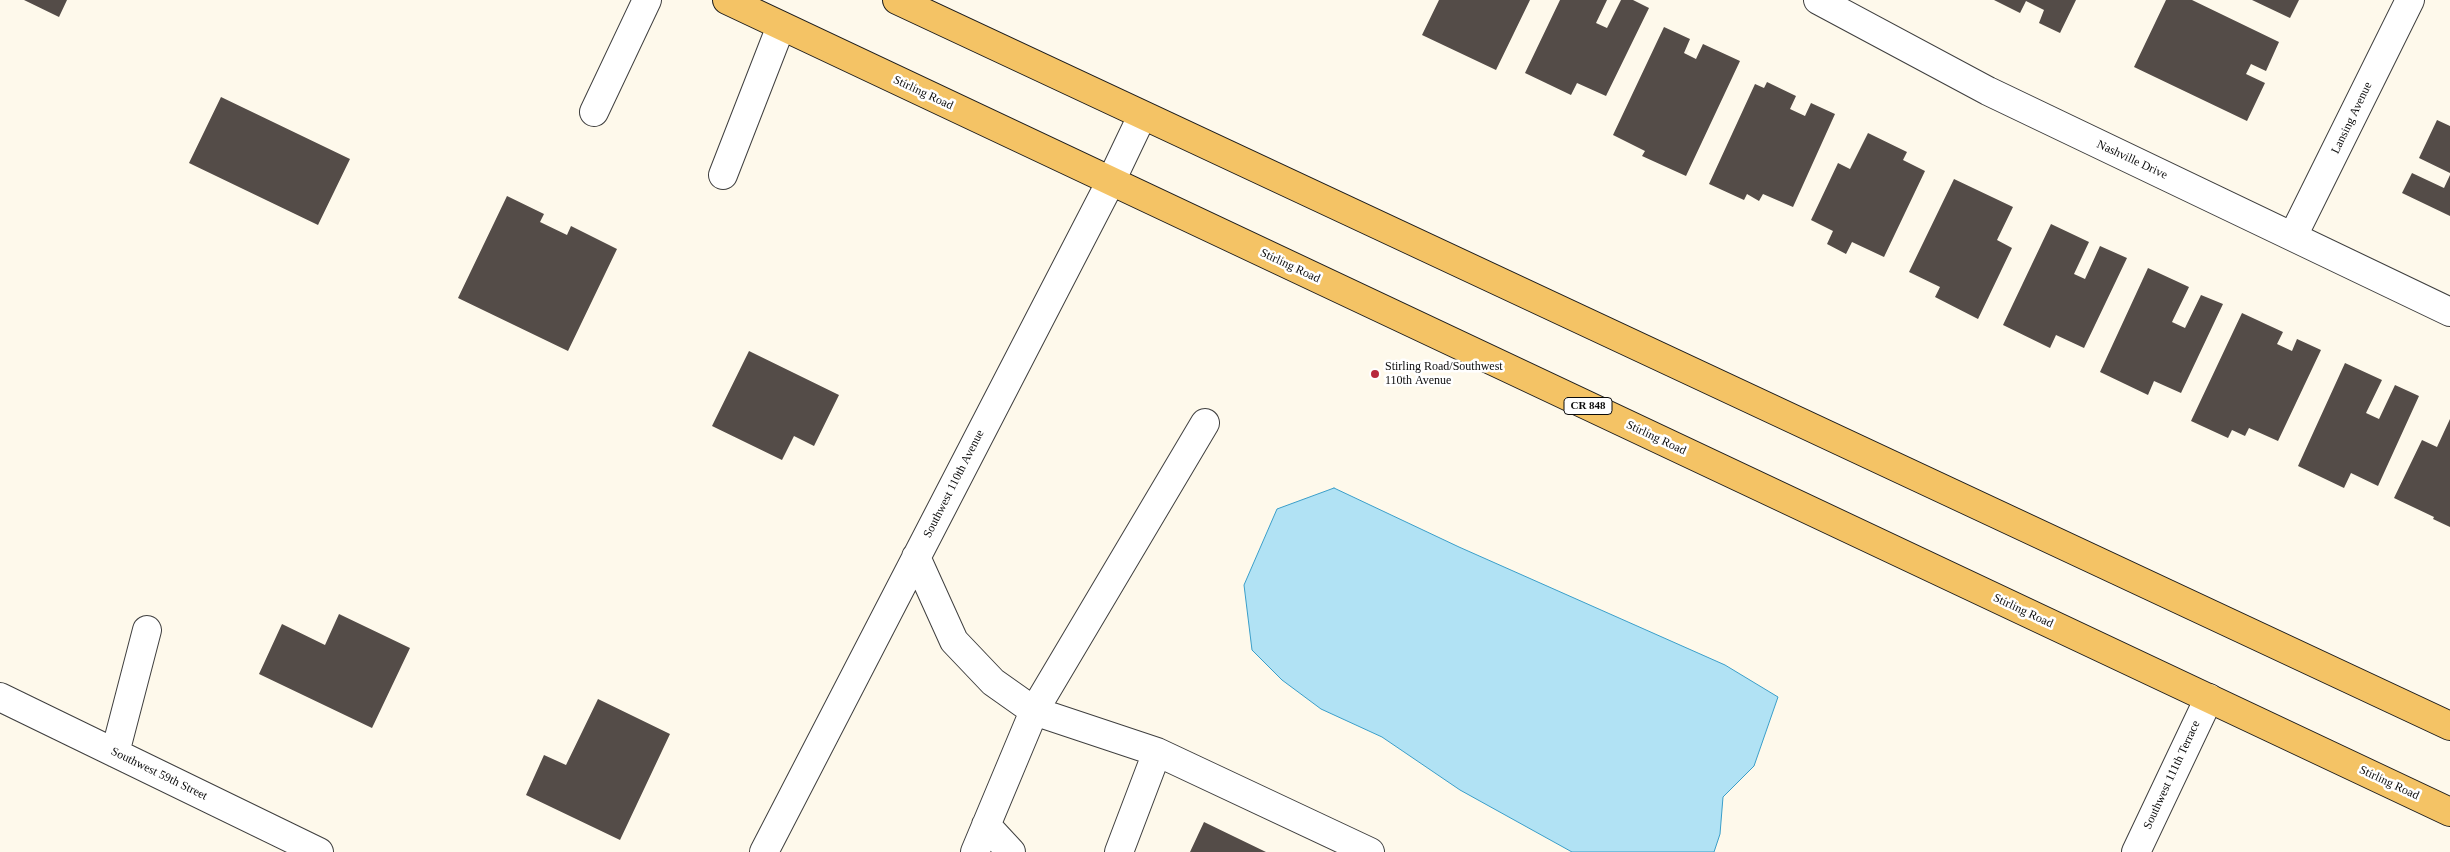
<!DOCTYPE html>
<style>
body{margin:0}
canvas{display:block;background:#fef9eb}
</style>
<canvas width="2450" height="852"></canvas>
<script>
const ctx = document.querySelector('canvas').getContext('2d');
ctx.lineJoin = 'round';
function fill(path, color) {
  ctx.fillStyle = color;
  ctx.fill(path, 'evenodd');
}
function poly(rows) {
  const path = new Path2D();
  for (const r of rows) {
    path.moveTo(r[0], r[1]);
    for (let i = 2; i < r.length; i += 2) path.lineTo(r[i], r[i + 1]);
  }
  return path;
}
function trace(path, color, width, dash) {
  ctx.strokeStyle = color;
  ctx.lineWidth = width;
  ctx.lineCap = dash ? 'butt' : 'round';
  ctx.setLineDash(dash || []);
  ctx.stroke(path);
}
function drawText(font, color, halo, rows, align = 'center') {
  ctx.font = font + ' "Times New Roman",serif';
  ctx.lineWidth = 5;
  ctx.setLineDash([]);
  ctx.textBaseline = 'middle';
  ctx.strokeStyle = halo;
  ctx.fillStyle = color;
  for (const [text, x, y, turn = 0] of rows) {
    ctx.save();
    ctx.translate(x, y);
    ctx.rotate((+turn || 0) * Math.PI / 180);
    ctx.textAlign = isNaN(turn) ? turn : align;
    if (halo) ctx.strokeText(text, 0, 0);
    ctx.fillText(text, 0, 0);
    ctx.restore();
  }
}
const water = poly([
 [1334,488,1459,547,1725,665,1778,697,1754,766,1723,797,1720,834,1714,852,1572,852,1460,790,1382,737,1321,709,1282,680,1252,650,1244,585,1277,509,1334,488]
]);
fill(water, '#b1e2f4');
trace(water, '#3a9ec9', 1);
fill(poly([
 [24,0,67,0,59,17],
 [1439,0,1530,0,1496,70,1422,35],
 [1560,0,1607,0,1596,23,1607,28,1621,0,1633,0,1649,8,1606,96,1577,83,1571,95,1525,73],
 [1994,0,2076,0,2060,33,2039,23,2044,10,2026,1,2020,13],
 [2166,0,2192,0,2279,42,2266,71,2251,64,2246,74,2265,83,2247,121,2134,67],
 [2252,0,2299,0,2290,18],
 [1664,27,1690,39,1684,53,1696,59,1703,44,1740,61,1686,176,1642,156,1645,151,1613,135],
 [1767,82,1796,96,1790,109,1805,116,1811,103,1835,114,1793,207,1763,194,1759,201,1747,194,1744,200,1709,184,1755,84,1764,88],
 [221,97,350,159,318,225,189,163],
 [2437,120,2450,126,2450,173,2419,158],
 [1868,133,1907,152,1903,160,1925,171,1884,257,1852,242,1846,254,1827,244,1833,231,1811,220,1838,163,1850,169],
 [2412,173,2444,188,2450,175,2450,216,2402,193],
 [1954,179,2013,207,1997,240,2012,248,1978,319,1935,297,1940,287,1909,272],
 [507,196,544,214,540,222,567,235,571,226,617,249,568,351,458,298],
 [2051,224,2089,242,2074,274,2085,279,2100,246,2127,258,2084,348,2056,335,2050,348,2003,325],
 [2148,268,2189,287,2172,322,2185,328,2201,295,2223,304,2181,393,2154,381,2148,395,2100,372],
 [2242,313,2283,332,2277,344,2292,351,2297,339,2321,350,2278,441,2249,428,2245,436,2232,430,2228,438,2191,421],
 [749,351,839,395,814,446,794,436,782,460,712,426],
 [2345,363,2382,380,2366,413,2379,419,2395,385,2419,396,2378,486,2351,473,2344,488,2298,466],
 [2450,419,2450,527,2433,519,2434,517,2394,498,2422,440,2437,447],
 [339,614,410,648,372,728,259,674,282,624,325,645],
 [598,699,670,734,620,840,526,795,544,755,566,765],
 [1204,822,1266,852,1190,852]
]), '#544c48');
const minor = poly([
 [1818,0,1988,91,2450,312],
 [594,112,647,0],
 [723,175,781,26],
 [2293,236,2410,0],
 [916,557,954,641,993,682,1034,711,1157,752,1370,852],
 [0,697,319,852],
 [115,753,147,630],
 [986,825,1011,852],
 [764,852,1111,181,1142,116],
 [975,852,1034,711,1205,423],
 [1119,852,1157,752],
 [2136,852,2209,698]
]);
const major = poly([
 [727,0,2450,812],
 [897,0,2450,726]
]);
trace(minor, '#3f3f3f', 30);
trace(major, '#1d1d1d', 30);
trace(minor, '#fff', 28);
trace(major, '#f4c365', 28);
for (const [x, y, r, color] of [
 [1375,374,5,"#b7283e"]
]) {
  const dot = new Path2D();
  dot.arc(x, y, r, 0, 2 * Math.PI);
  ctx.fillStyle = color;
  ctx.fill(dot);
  trace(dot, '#fff', 2);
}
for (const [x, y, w] of [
 [1588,406,48]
]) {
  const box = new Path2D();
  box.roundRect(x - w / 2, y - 8.5, w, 17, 4);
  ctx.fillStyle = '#fff';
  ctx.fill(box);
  trace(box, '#0c0c0c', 1);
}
drawText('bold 11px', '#0c0c0c', null, [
 ["CR 848",1588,406]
]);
drawText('12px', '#0c0c0c', '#fff', [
 ["Stirling Road",923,93,25],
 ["Lansing Avenue",2352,118,-64],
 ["Nashville Drive",2132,160,25],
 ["Stirling Road",1290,266,25],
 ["Stirling Road",1656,438,25],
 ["Southwest 110th Avenue",954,484,-63],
 ["Stirling Road",2023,611,25],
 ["Southwest 59th Street",159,774,26],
 ["Southwest 111th Terrace",2172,775,-65],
 ["Stirling Road",2389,783,25]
]);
drawText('12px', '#0c0c0c', '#fff', [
 ["Stirling Road/Southwest",1385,367],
 ["110th Avenue",1385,381]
], 'left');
</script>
